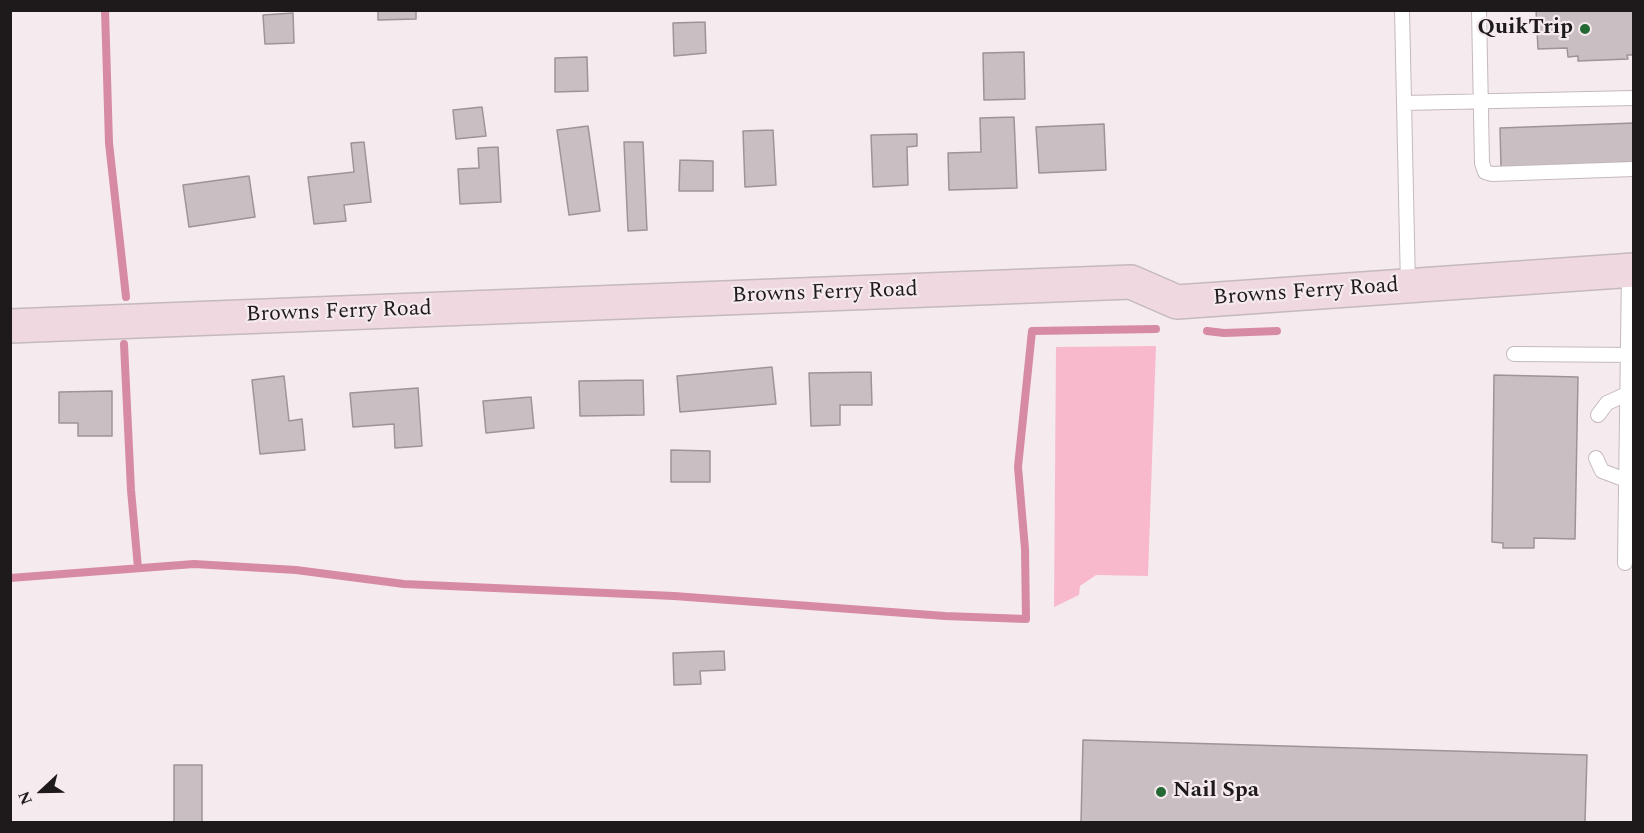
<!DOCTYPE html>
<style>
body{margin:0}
#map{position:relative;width:1644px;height:833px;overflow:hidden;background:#f5eaed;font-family:Spectral,serif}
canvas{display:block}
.frame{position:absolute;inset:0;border:12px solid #1e1a1c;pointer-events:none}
.north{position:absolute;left:12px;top:761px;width:60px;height:60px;-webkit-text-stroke:4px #f5eaed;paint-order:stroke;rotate:248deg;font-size:16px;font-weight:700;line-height:24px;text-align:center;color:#1e1a1c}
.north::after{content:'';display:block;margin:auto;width:21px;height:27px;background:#1e1a1c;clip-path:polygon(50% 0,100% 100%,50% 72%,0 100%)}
</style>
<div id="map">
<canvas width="1644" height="833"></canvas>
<div class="frame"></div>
<div class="north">N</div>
</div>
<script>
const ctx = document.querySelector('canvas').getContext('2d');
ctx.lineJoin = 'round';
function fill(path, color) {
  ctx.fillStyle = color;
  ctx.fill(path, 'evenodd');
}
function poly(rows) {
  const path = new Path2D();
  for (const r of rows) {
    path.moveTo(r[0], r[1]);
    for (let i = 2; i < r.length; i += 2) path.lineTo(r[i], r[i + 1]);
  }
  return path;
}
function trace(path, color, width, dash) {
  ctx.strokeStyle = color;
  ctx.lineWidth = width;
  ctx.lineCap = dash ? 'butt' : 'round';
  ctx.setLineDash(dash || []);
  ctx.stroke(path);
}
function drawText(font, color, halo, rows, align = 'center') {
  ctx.font = font + ' Spectral,serif';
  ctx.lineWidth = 4.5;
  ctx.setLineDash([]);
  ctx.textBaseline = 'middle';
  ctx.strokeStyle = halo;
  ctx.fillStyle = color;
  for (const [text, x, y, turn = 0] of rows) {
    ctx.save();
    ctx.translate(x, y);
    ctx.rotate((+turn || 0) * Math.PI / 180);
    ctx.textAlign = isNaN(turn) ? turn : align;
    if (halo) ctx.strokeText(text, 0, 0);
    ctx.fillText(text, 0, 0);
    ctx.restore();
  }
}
fill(poly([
 [1156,346,1148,576,1096,575,1080,586,1079,595,1054,607,1056,347]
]), '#f8b9cd');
trace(poly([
 [105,10,109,143,126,297],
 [1207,331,1224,333,1277,331],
 [124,344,131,490,138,568],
 [10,578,194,564,296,570,404,584,674,596,945,616,1026,619,1025,549,1018,467,1032,331,1156,329]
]), '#d78aa4', 8);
const building = poly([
 [378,10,416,10,416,19,378,20,378,10],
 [1536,10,1634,10,1634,55,1627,55,1628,59,1578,61,1578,56,1568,57,1567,48,1538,49,1536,10],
 [293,13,294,43,265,44,263,15,293,13],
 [705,22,706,53,674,56,673,23,705,22],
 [1024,52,1025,99,984,100,983,53,1024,52],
 [587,57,588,91,555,92,555,58,587,57],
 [482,107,486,136,456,139,453,110,482,107],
 [1014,117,1017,188,949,190,948,153,981,152,980,118,1014,117],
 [1634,123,1634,162,1501,167,1500,128,1634,123],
 [1104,124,1106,170,1039,173,1036,127,1104,124],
 [588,126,600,211,569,215,557,130,588,126],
 [773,130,776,185,745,187,743,131,773,130],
 [917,134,917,146,907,147,908,185,873,187,871,135,917,134],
 [364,142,371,202,344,205,346,221,314,224,308,177,354,172,351,143,364,142],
 [624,142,643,142,647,230,628,231,624,142],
 [498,147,501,202,460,204,458,169,479,168,478,148,498,147],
 [680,160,713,161,713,191,679,191,680,160],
 [249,176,255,217,189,227,183,185,249,176],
 [772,367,776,404,680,412,677,376,772,367],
 [871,372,872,405,840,405,840,425,811,426,809,373,871,372],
 [1494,375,1578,377,1575,539,1534,538,1534,548,1503,548,1503,543,1492,542,1494,375],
 [284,376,289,421,302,419,305,450,260,454,252,380,284,376],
 [643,380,644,415,580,416,579,381,643,380],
 [418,388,422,446,395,448,394,424,353,427,350,393,418,388],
 [112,391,112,436,78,436,78,423,59,423,59,392,112,391],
 [531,397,534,428,486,433,483,401,531,397],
 [671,450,710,451,710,482,671,482,671,450],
 [724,651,725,670,700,671,701,684,674,685,673,653,724,651],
 [1083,740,1587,755,1585,822,1081,822,1083,740],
 [174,765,202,765,202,822,174,822,174,765]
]);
fill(building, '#c9bec1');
trace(building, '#9e9497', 1.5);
const lane = poly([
 [1402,10,1408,286],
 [1479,10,1482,163,1485,172,1492,174,1634,169],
 [1404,103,1634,98],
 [1514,354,1634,355],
 [1598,415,1607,403,1627,394],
 [1596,458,1602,471,1626,480],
 [1625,563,1629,270]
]);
const secondary = poly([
 [10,326,1131,282,1177,302,1634,270]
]);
trace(lane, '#c4b9bd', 16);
trace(secondary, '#c4b9bd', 36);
trace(lane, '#fff', 14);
trace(secondary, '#efd8e0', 33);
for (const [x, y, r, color] of [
 [1585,29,6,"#246833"],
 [1161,792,6,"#246833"]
]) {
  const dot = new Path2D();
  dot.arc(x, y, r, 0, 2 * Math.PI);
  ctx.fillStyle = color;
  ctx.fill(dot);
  trace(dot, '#f5eaed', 2);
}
drawText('bold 22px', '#1e1a1c', '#f5eaed', [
 ["QuikTrip",1573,29],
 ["Nail Spa",1173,792,"left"]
], 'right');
drawText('22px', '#1e1a1c', '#f5eaed', [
 ["Browns Ferry Road",1306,293,-4],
 ["Browns Ferry Road",825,294,-2],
 ["Browns Ferry Road",339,313,-2]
]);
</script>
